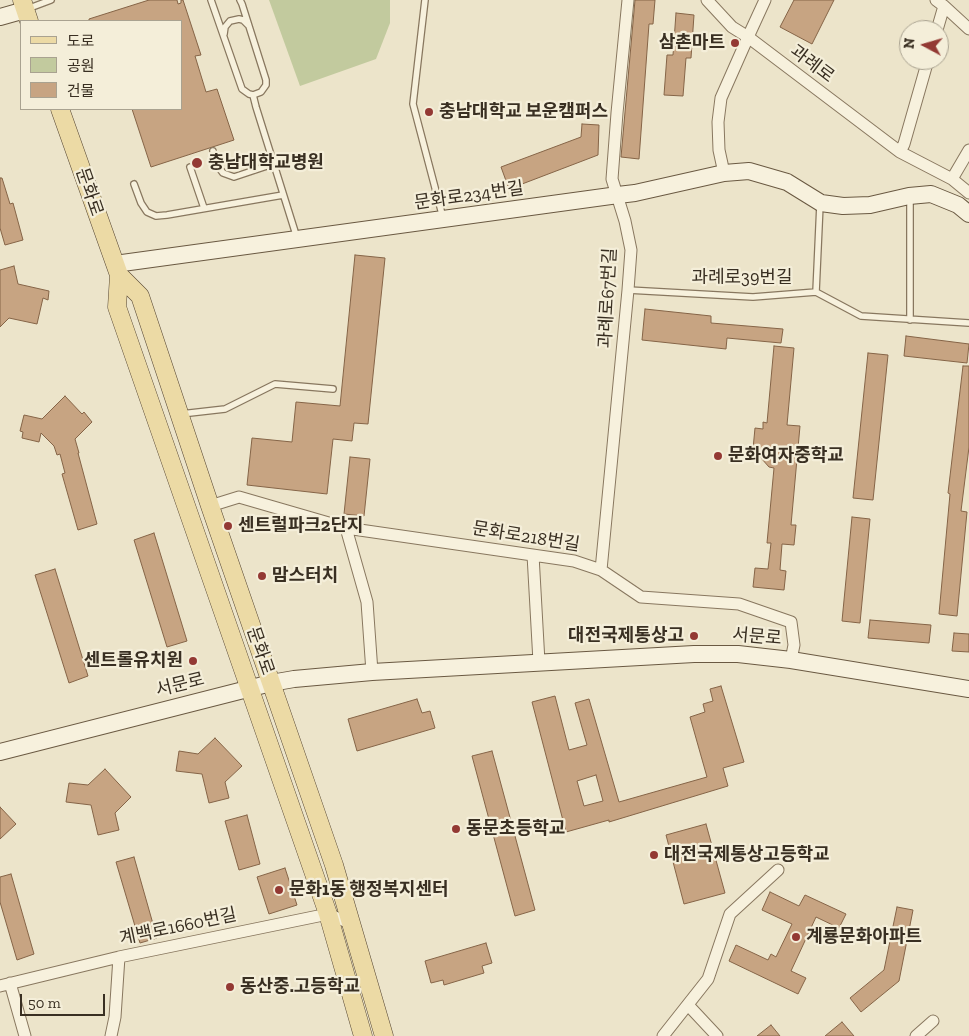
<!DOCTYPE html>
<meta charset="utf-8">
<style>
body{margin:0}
#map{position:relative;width:969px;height:1036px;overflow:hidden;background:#ece4ca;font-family:"Zilla Slab","Noto Sans KR",serif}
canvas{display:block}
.legend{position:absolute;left:20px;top:20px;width:162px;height:90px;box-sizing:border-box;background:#f4eed9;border:1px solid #a9a290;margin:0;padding:6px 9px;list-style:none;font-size:15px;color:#392f22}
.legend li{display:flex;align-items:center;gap:10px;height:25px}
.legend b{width:25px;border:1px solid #a9a290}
.north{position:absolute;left:899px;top:20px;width:50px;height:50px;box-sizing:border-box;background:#f4eed9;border:1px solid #a9a290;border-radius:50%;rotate:276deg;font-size:14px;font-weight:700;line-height:20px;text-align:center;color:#392f22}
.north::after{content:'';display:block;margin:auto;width:18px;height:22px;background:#933933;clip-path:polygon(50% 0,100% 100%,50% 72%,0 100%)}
.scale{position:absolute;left:20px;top:994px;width:85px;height:22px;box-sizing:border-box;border:2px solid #392f22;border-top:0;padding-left:6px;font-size:15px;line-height:18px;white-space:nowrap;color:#392f22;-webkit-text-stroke:4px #f4eed9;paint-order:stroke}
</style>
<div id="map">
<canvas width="969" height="1036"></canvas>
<ul class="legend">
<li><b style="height:6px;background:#ecdaa5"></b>도로</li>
<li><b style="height:14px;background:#c2ca9e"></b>공원</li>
<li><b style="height:14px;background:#c7a482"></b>건물</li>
</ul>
<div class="north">N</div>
<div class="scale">50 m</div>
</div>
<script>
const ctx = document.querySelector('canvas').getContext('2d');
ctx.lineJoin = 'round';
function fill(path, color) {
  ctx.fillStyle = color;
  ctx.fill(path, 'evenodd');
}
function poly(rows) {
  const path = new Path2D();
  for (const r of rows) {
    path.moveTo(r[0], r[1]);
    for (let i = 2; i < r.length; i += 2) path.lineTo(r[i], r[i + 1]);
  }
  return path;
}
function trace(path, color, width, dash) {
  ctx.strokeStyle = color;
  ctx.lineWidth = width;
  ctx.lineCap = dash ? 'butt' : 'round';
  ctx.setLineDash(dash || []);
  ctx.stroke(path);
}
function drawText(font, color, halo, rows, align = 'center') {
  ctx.font = font + ' "Zilla Slab","Noto Sans KR",serif';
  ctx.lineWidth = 4.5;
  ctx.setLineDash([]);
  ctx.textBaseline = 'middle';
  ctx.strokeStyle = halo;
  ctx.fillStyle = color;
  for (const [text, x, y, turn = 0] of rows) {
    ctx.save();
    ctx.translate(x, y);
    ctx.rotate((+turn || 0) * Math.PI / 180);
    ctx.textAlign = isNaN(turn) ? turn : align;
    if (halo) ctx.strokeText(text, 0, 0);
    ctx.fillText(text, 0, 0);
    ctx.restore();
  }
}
fill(poly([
 [269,0,390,0,390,23,376,59,300,86]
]), '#c2ca9e');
const building = poly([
 [149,0,177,0,178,4,181,3,181,0,183,0,201,55,195,56,206,92,217,89,234,140,151,167,132,109,181,109,181,21,89,21,89,19,149,0],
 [635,0,655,0,653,24,649,24,639,159,621,157,635,0],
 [794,0,834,0,812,44,780,27,794,0],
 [676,13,694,15,691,58,686,58,683,96,664,95,667,55,673,55,676,13],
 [582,124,599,125,598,155,509,189,501,167,581,137,582,124],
 [0,178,2,178,10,204,13,203,23,240,5,245,0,228,0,178],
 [355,255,385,258,368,424,354,423,352,441,333,439,327,494,247,485,252,438,292,442,296,402,340,406,355,255],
 [14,266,18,284,49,291,48,300,43,298,37,324,9,318,0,327,0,270,14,266],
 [645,309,711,316,711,323,783,329,781,343,727,338,726,349,642,340,645,309],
 [906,336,969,344,967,363,904,356,906,336],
 [774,346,794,348,787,425,800,426,791,525,796,525,794,545,782,544,780,570,786,571,784,590,753,587,755,568,768,569,771,543,767,543,774,468,769,467,753,449,755,428,763,429,763,422,767,423,774,346],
 [868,353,888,355,873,500,853,498,868,353],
 [963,366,969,366,969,447,961,511,967,512,957,616,939,614,950,494,948,493,963,366],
 [65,396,82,414,84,412,92,422,75,439,79,453,78,453,97,524,78,530,62,474,65,473,60,454,57,455,54,446,41,433,39,442,22,438,23,432,20,431,24,415,42,419,65,396],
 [350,457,370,459,364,516,344,514,350,457],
 [852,517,870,519,860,623,842,621,852,517],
 [154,533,187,641,167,647,134,540,154,533],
 [55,569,88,676,69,683,35,575,55,569],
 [870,620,931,625,929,643,868,638,870,620],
 [954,633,969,634,969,652,952,651,954,633],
 [721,686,744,762,723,768,728,786,609,822,609,820,566,832,532,702,555,696,569,750,587,745,575,703,589,699,619,802,707,777,690,717,705,712,703,704,713,701,710,689,721,686],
 [596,775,603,801,584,806,577,781,596,775],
 [417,699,422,713,430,711,435,728,357,751,348,719,417,699],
 [215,738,242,766,225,782,229,798,209,803,202,774,176,771,179,751,198,754,215,738],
 [492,751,535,910,515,916,472,756,492,751],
 [105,769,131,797,115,813,119,830,98,835,91,805,66,802,69,783,88,785,105,769],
 [0,807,16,824,0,839,0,807],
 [247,815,260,864,239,870,225,821,247,815],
 [706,824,725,893,684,904,666,835,706,824],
 [134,857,157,938,140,943,116,862,134,857],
 [285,868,297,905,269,914,257,877,285,868],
 [11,874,34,954,17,960,0,902,0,877,11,874],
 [770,892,799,906,805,895,846,914,839,928,816,917,791,971,806,978,798,994,729,961,736,945,768,960,771,954,776,957,792,924,762,910,770,892],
 [897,907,913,910,899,981,861,1012,850,998,884,970,897,907],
 [486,943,492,963,482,966,484,973,444,985,443,980,431,983,425,961,486,943],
 [842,1022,854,1036,825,1036,842,1022],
 [771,1025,780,1036,757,1036,771,1025]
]);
fill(building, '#c7a482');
trace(building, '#856447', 1);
const service = poly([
 [211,0,242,89,249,94,253,95,261,92,266,85,266,80,242,4,240,0],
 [425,0,413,104,443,218],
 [27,9,51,0],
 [224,34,225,27,230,21,239,19,243,20,248,25],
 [253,95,256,107,297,238],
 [213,151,217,165,223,173,234,177,273,164],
 [272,161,302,157],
 [190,167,204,208],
 [134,184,141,203,147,212,156,216,167,215,283,195],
 [910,197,910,320],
 [628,290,753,297,816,292,861,316,969,323],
 [816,292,820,204],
 [181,414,225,409,275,384,333,389]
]);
const minor = poly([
 [707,0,732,27,748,37,900,152,952,179,969,193],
 [936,0,944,6,969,29],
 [937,30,944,6],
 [900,152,904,144,928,60],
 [724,173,719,150,718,122,721,98,748,37,765,0],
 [952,179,969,150],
 [210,506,239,497,346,528,574,561,601,570,641,597,739,604,791,622,794,645,791,660],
 [346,528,367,602,372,672],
 [533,555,539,662],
 [601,570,628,290,631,250,625,221,612,179,617,113,628,0],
 [10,983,25,1036],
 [0,986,119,957,328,914,352,924],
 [688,1005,717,1036],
 [111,1036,115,1017,119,957],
 [663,1036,708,979,730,914,778,870],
 [916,1036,933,1021]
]);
const secondary = poly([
 [0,17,25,10],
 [115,264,618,195,635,193,724,173,749,171,787,182,821,203,843,206,870,205,909,196,931,194,958,205,969,214],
 [0,752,271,683,294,679,372,672,694,654,738,654,791,660,969,689]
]);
const primary = poly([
 [22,0,29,21],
 [60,109,119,275,140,296,210,506,334,865,384,1036],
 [119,275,117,307,328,914,363,1036]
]);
trace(service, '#88775f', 8);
trace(minor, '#88775f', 13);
trace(secondary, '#6a5942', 18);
trace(primary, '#564633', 19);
trace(service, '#f7f1dd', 5.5);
trace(minor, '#f7f1dd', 11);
trace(secondary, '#f7f1dd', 16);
trace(primary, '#ecdaa5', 18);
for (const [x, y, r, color] of [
 [735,43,5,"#933933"],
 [429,112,5,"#933933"],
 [197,163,6,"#933933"],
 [718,456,5,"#933933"],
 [228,526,5,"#933933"],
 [262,576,5,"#933933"],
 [694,636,5,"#933933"],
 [193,661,5,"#933933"],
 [456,829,5,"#933933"],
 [654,855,5,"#933933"],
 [279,890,5,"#933933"],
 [796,937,5,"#933933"],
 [230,987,5,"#933933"]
]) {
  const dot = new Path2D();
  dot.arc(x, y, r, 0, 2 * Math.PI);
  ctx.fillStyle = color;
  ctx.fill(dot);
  trace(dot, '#f4eed9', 2);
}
drawText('bold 18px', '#392f22', '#f4eed9', [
 ["삼촌마트",725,43,"right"],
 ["충남대학교 보운캠퍼스",439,112],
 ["충남대학교병원",208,163],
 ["문화여자중학교",728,456],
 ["센트럴파크2단지",238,526],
 ["맘스터치",272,576],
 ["대전국제통상고",684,636,"right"],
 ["센트롤유치원",183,661,"right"],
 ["동문초등학교",466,829],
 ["대전국제통상고등학교",664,855],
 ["문화1동 행정복지센터",289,890],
 ["계룡문화아파트",806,937],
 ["동산중.고등학교",240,987]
], 'left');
drawText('18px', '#392f22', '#f4eed9', [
 ["과례로",812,64,37],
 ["문화로",89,192,71],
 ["문화로234번길",469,196,-8],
 ["과례로39번길",742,278],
 ["과례로67번길",608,298,-87],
 ["문화로218번길",526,537,9],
 ["서문로",757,637,5],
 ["문화로",260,651,71],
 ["서문로",180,685,-14],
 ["계백로1660번길",178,927,-12]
]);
</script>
